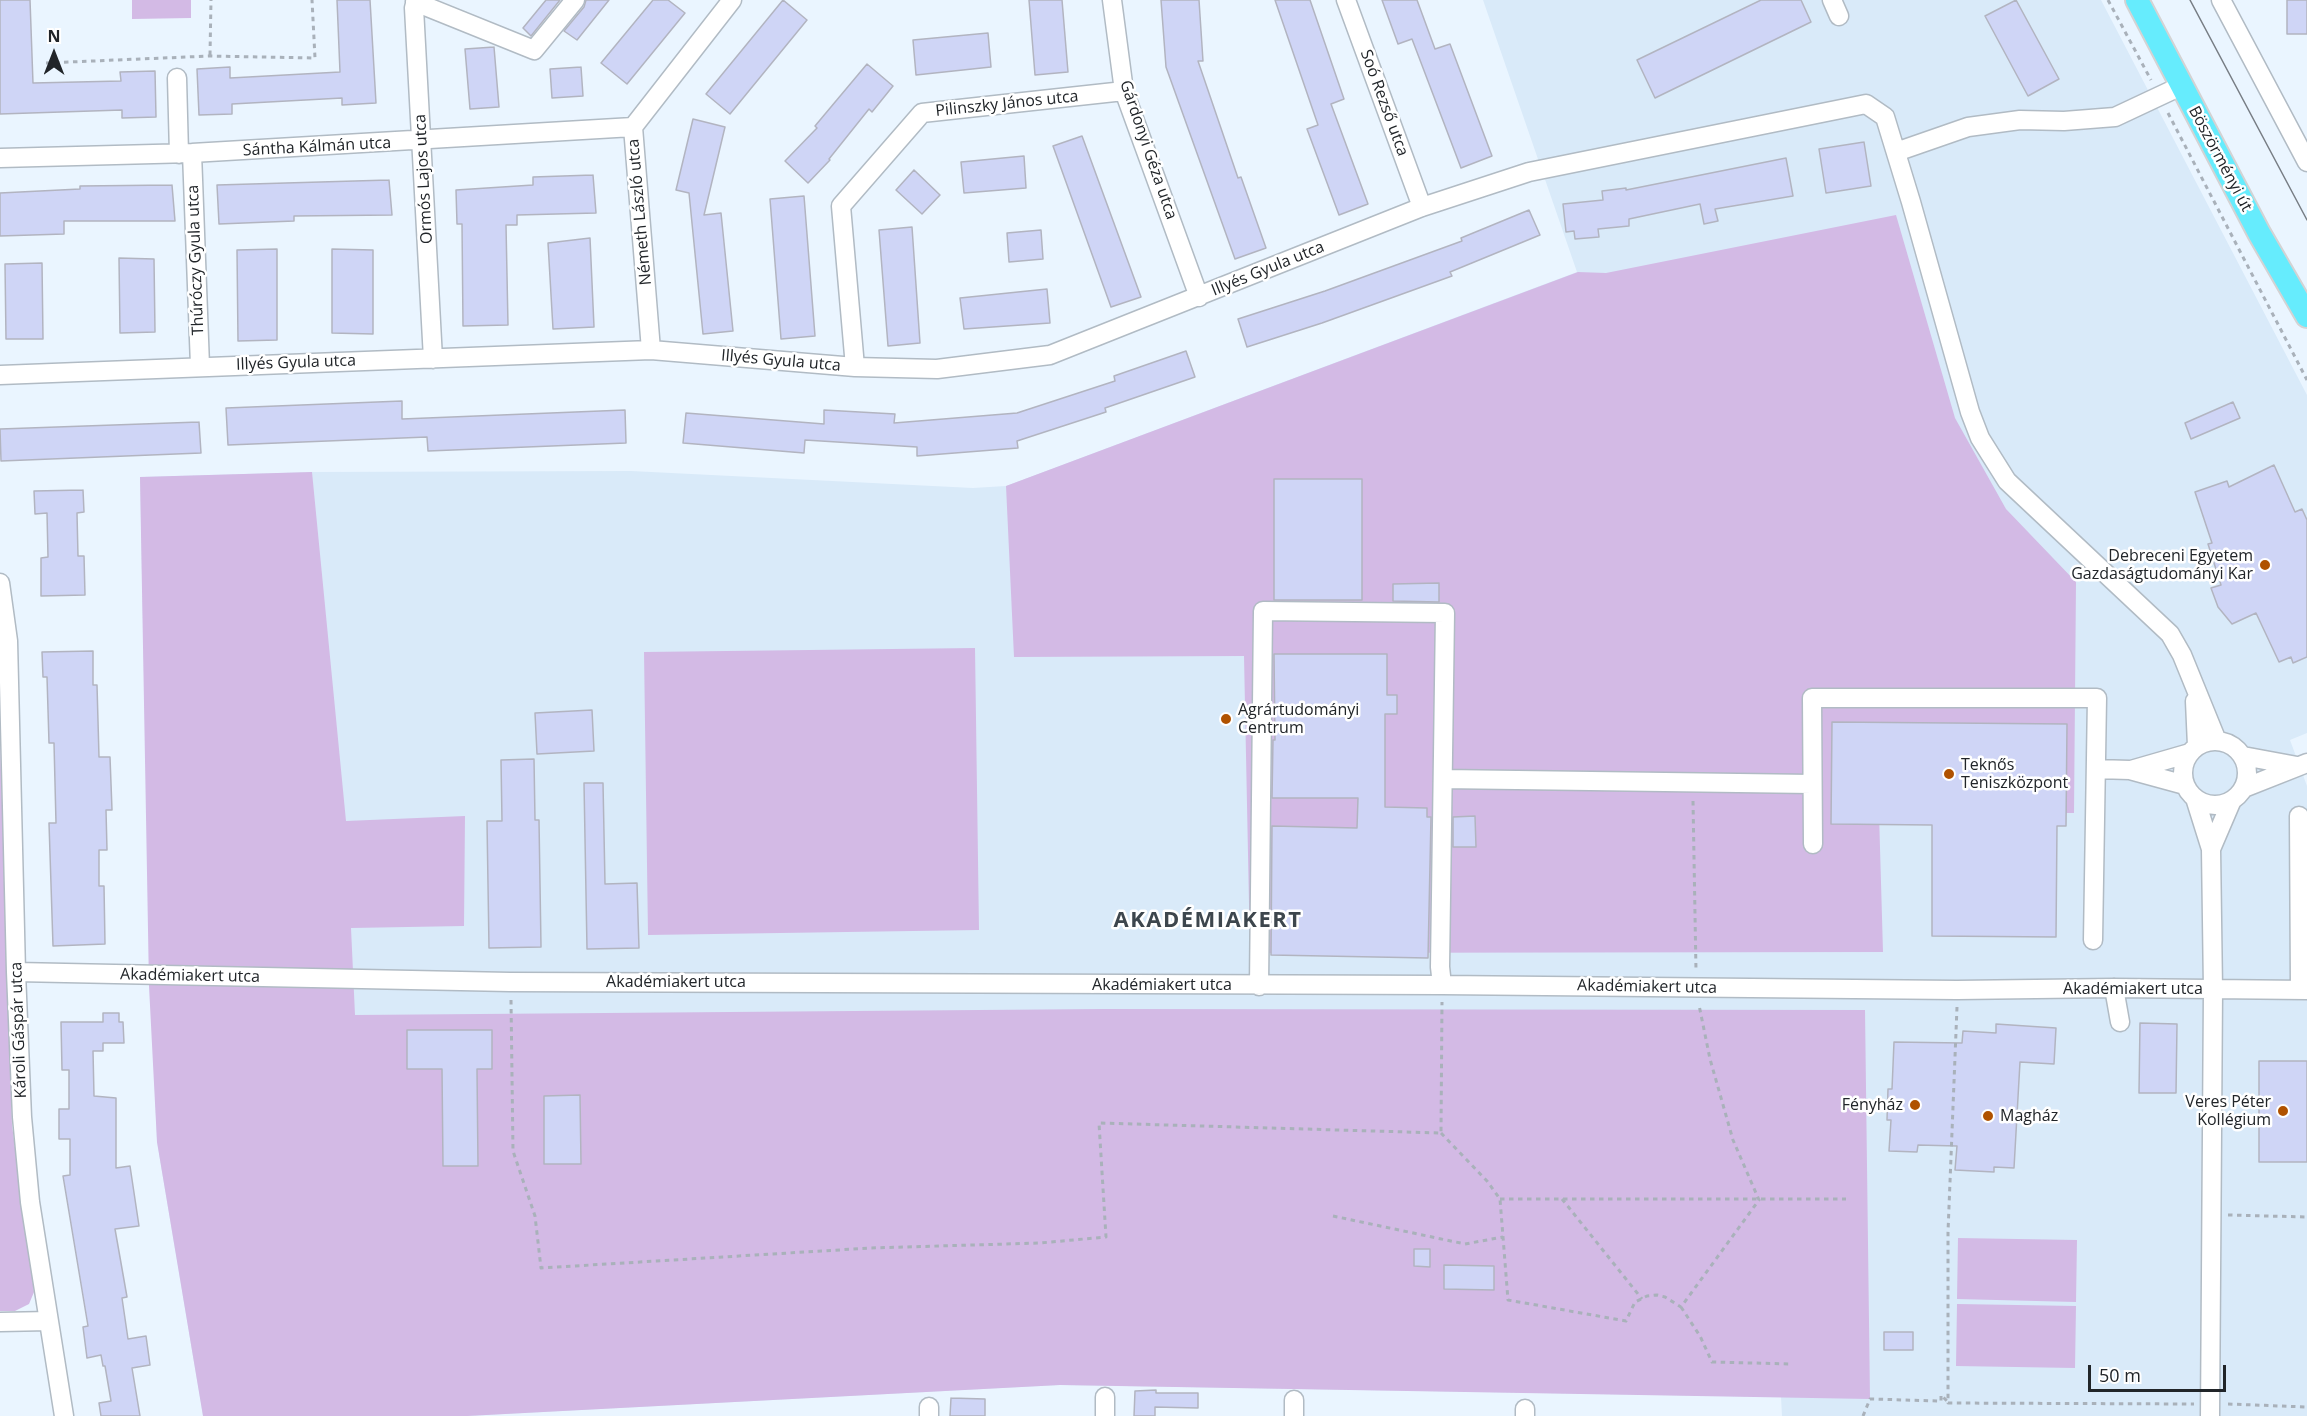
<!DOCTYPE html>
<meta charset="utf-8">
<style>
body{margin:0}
#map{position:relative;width:2307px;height:1416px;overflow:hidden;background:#eaf5ff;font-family:"Open Sans",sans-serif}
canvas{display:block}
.north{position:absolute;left:24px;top:24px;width:60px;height:60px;-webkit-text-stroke:4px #fff;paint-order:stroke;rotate:0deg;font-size:16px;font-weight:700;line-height:24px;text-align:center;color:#212529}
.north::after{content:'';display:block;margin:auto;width:21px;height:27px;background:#212529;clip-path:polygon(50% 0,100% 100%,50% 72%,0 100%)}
.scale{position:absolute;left:2088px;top:1365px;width:138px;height:27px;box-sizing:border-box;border:3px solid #212529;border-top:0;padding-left:8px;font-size:18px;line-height:21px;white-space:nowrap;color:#212529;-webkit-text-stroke:4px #fff;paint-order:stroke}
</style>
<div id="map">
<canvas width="2307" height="1416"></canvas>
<div class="north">N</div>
<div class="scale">50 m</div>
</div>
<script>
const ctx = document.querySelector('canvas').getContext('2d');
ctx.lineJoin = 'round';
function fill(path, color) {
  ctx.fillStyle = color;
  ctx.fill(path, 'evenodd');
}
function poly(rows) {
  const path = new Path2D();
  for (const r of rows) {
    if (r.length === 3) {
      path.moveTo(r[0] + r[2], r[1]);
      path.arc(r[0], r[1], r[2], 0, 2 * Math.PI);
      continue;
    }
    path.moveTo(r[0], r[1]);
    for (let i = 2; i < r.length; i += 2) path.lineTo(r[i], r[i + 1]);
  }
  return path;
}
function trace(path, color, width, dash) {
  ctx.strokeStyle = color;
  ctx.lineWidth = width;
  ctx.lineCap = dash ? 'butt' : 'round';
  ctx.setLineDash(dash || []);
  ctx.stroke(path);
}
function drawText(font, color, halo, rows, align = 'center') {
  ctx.font = font + ' "Open Sans",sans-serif';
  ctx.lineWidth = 5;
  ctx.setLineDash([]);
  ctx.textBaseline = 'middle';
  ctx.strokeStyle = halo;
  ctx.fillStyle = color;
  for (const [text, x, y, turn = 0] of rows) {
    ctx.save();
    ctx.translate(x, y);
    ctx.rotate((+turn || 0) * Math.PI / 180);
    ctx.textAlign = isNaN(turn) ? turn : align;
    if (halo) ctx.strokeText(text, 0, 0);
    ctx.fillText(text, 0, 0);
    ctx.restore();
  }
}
fill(poly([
 [1483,0,2101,0,2307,395,2307,733,2290,740,2307,786,2307,1416,1782,1416,1781,1397,1060,1385,467,1416,203,1416,157,1142,150,975,140,477,312,472,631,471,973,488,1006,486,1577,272]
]), '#d9eaf9');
fill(poly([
 [132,0,191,0,191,18,132,19],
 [1896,215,1955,418,2006,509,2076,582,2074,813,1879,813,1883,952,1250,953,1244,656,1014,657,1006,486,1578,272,1606,273],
 [312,472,346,821,465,816,464,926,351,928,355,1015,1104,1009,1865,1010,1870,1399,1060,1385,467,1416,203,1416,157,1142,149,986,140,477],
 [975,648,979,930,648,935,644,652],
 [0,738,12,1125,34,1292,29,1304,15,1311,0,1311],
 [1958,1238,2077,1240,2076,1302,1957,1299],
 [1957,1304,2076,1306,2075,1368,1956,1366]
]), '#d3bae5');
const building = poly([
 [0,0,30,0,33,83,121,81,120,72,155,71,156,117,122,118,122,110,0,114,0,0],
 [337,0,370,0,376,103,342,105,342,98,232,104,232,114,199,115,197,69,230,67,230,78,340,72,337,0],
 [546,0,560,0,531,36,523,28,546,0],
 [586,0,609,0,577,40,564,31,584,7,586,0],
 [653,0,668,0,685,13,627,84,601,63,653,0],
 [783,0,807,20,730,114,706,94,783,0],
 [1029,0,1062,0,1068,72,1035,75,1029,0],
 [1161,0,1199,0,1203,61,1198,61,1238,178,1241,177,1266,248,1235,259,1166,67,1161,0],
 [1275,0,1310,0,1344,99,1331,104,1368,204,1339,215,1307,129,1318,125,1275,0],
 [1382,0,1417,0,1435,49,1450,44,1492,156,1461,168,1412,39,1398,44,1382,0],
 [1761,0,1801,0,1811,22,1655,98,1637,60,1761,0],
 [2016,0,2059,79,2028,96,1985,16,2016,0],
 [2287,0,2307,0,2307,34,2287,34,2287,0],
 [988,33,991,67,916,75,913,40,988,33],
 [494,47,499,107,470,109,465,49,494,47],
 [867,64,893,86,872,112,869,109,829,159,830,160,808,183,785,161,817,128,815,126,867,64],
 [581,67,583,96,552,98,550,69,581,67],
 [693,119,725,127,704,215,721,213,733,331,703,334,689,193,676,190,693,119],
 [1082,136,1141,297,1111,307,1053,146,1082,136],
 [1864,142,1871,186,1826,193,1819,149,1864,142],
 [1024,156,1026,188,964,193,961,162,1024,156],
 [1786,158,1793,196,1715,209,1718,221,1704,224,1700,204,1629,219,1629,226,1598,229,1599,237,1575,239,1574,231,1566,232,1563,204,1603,200,1602,191,1626,188,1626,190,1786,158],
 [914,170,940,195,922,214,896,190,914,170],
 [593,175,596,213,517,215,517,225,506,225,508,325,463,326,462,224,457,224,456,190,533,185,533,177,593,175],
 [389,180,392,215,294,216,294,221,219,224,217,185,389,180],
 [172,185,175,221,64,221,64,234,0,236,0,193,80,189,80,186,172,185],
 [804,196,815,336,781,339,770,199,804,196],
 [1529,210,1540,235,1450,272,1452,276,1322,323,1247,347,1238,319,1325,291,1462,241,1461,238,1529,210],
 [912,227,920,343,888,346,879,230,912,227],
 [1041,230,1043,259,1009,262,1007,233,1041,230],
 [590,238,594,327,553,329,548,243,590,238],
 [277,249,277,340,238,341,237,250,277,249],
 [332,249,373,250,373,334,332,333,332,249],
 [119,258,154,259,155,332,120,333,119,258],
 [42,263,43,339,6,339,5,264,42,263],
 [1047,289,1050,323,964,329,960,298,1047,289],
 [1186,351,1195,377,1105,408,1106,412,1017,441,1018,448,917,456,917,447,805,440,804,453,683,443,686,413,824,424,824,410,895,414,894,423,1017,413,1115,381,1114,376,1186,351],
 [402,401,402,419,625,410,626,443,428,451,427,437,228,445,226,408,402,401],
 [2233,402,2240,418,2191,439,2185,423,2233,402],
 [199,422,201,453,1,461,0,429,199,422],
 [2274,465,2295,512,2302,509,2307,520,2307,657,2293,663,2291,657,2279,662,2256,613,2232,624,2218,607,2211,588,2221,585,2208,544,2212,543,2195,492,2227,481,2229,487,2274,465],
 [1274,479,1362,479,1362,600,1274,600,1274,479],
 [83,490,84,512,77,513,78,556,84,556,85,595,41,596,41,558,48,557,47,513,35,514,34,491,83,490],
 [1439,583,1439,602,1393,601,1393,584,1439,583],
 [93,651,93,685,97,685,99,757,110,757,112,810,106,810,107,850,99,850,99,886,104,886,105,944,53,946,49,823,56,823,54,743,49,743,47,677,43,677,42,652,93,651],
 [1274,654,1387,654,1387,695,1397,695,1397,714,1385,714,1385,807,1427,808,1427,817,1431,817,1428,958,1271,955,1272,826,1357,828,1358,798,1272,798,1273,740,1275,740,1274,654],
 [592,710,594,751,537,754,535,713,592,710],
 [1832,722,2067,724,2066,826,2057,826,2056,937,1932,936,1932,825,1831,824,1832,722],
 [534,759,535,820,539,820,541,947,489,948,487,821,502,821,501,760,534,759],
 [584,783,603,783,605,884,637,883,639,948,587,949,584,783],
 [1475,816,1476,847,1453,847,1453,817,1475,816],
 [103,1013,119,1013,119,1022,123,1022,124,1043,103,1043,103,1051,93,1051,94,1096,116,1098,116,1168,130,1166,139,1226,115,1229,127,1297,122,1298,128,1339,146,1336,150,1365,132,1368,140,1416,101,1416,99,1403,111,1401,105,1366,103,1366,101,1355,87,1358,83,1327,88,1326,63,1176,70,1175,70,1139,59,1139,59,1109,69,1109,69,1070,62,1070,61,1022,103,1022,103,1013],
 [2140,1023,2177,1024,2176,1093,2139,1093,2140,1023],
 [1996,1024,2056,1028,2054,1064,2020,1062,2014,1168,1994,1167,1994,1172,1955,1170,1957,1146,1918,1145,1917,1152,1889,1151,1891,1120,1887,1120,1888,1089,1892,1089,1894,1042,1962,1043,1963,1031,1996,1033,1996,1024],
 [407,1030,492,1030,492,1069,477,1069,478,1166,443,1166,442,1069,407,1069,407,1030],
 [2259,1061,2307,1061,2307,1162,2259,1162,2259,1061],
 [580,1095,581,1164,544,1164,544,1096,580,1095],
 [1414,1249,1430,1249,1430,1267,1414,1266,1414,1249],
 [1444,1265,1494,1266,1494,1290,1444,1289,1444,1265],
 [1884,1332,1913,1332,1913,1350,1884,1350,1884,1332],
 [1156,1390,1156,1393,1198,1393,1198,1408,1155,1407,1155,1416,1134,1416,1135,1391,1156,1390],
 [951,1398,985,1399,985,1416,950,1416,951,1398]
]);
fill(building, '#cfd5f6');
trace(building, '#b2b4c0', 1.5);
const minor = poly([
 [416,0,414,8,433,359],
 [1112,0,1124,91,1199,297],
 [1346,0,1422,207],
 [1832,0,1839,16],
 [2221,0,2307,162],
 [415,2,534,50,575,0],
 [177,78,179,154],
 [1896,152,1968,127,2020,120,2064,121,2115,117,2181,86],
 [192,153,200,366],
 [0,158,192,153,633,127],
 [651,350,633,127,732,0],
 [855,367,841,206,922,113,1124,91],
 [0,375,651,350,855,367,937,369,1050,355,1422,207,1529,172,1866,104,1885,117,1911,202,1970,412,1980,438,2007,481,2170,634,2182,655,2217,741],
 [0,583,8,641,16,972,22,1117,30,1202,64,1416],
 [2195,701,2197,746],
 [2215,773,32],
 [2243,756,2297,766],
 [2096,769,2130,770,2185,785],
 [2131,770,2190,753],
 [1443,779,1812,784],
 [2244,788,2307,763],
 [2195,798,2211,849,2213,990,2210,1416],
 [2299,816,2300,990],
 [1813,844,1812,698,2097,698,2093,940],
 [2211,849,2232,800],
 [16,972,510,982,1442,985,1957,990,2114,988,2307,990],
 [1259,986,1263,611,1445,613,1440,967,1442,985],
 [2114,988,2120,1022],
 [0,1322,49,1321],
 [1525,1409,1525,1416],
 [929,1416,929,1407],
 [1105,1416,1105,1397],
 [1294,1416,1294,1400]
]);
const major = poly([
 [2137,0,2259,233,2307,316]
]);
trace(minor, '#b1bbc4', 21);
trace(major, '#d3d3d4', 26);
trace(poly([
 [2108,0,2151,80],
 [210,55,211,0],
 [46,63,210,56,315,58,312,0],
 [2168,113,2307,380],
 [1693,801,1696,971],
 [511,1000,513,1151,535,1216,541,1268,871,1248,1040,1243,1106,1237,1099,1123,1441,1133,1442,1002],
 [1957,1007,1948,1232,1948,1403,2194,1404],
 [1441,1133,1487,1181,1500,1199,1508,1300,1626,1321,1635,1302,1647,1296,1657,1295,1665,1297,1681,1307,1759,1200,1733,1140,1710,1059,1699,1005],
 [1500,1199,1846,1199],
 [1562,1199,1642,1299],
 [2228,1215,2307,1217],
 [1333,1216,1465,1244,1503,1237],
 [1681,1307,1700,1336,1712,1362,1792,1364],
 [2228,1404,2307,1407],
 [1863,1416,1870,1399,1941,1401,1941,1395,1947,1401]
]), '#a9b1ba', 3, [4.5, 4.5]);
trace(minor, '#fff', 18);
trace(major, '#66ecfd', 22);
trace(poly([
 [2190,0,2307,220]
]), '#777d84', 1.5);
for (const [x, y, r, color] of [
 [2265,565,6,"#b05200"],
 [1226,719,6,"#b05200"],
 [1949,774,6,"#b05200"],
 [1915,1105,6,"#b05200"],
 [2283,1111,6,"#b05200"],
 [1988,1116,6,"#b05200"]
]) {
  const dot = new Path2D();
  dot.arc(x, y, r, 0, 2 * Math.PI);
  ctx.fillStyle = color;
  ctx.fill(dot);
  trace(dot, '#fff', 2);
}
drawText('16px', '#212529', '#fff', [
 ["Soó Rezső utca",1384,103,70],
 ["Pilinszky János utca",1007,104,-6],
 ["Sántha Kálmán utca",317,147,-3],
 ["Gárdonyi Géza utca",1148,150,71],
 ["Böszörményi út",2220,159,62],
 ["Ormós Lajos utca",424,179,-93],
 ["Németh László utca",640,212,-95],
 ["Thúróczy Gyula utca",196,260,-92],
 ["Illyés Gyula utca",1268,269,-22],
 ["Illyés Gyula utca",781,361,5],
 ["Illyés Gyula utca",296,363,-2],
 ["Akadémiakert utca",190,976,1],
 ["Akadémiakert utca",676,982],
 ["Akadémiakert utca",1162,985],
 ["Akadémiakert utca",1647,987,1],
 ["Akadémiakert utca",2133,989],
 ["Károli Gáspár utca",19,1030,-92]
]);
drawText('16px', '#212529', '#fff', [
 ["Debreceni Egyetem",2253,556],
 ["Gazdaságtudományi Kar",2253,574],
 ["Agrártudományi",1238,710,"left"],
 ["Centrum",1238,728,"left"],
 ["Teknős",1961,765,"left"],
 ["Teniszközpont",1961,783,"left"],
 ["Veres Péter",2271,1102],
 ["Kollégium",2271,1120],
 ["Fényház",1903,1105],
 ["Magház",2000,1116,"left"]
], 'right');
ctx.letterSpacing = '1.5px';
drawText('bold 22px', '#3d464d', '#fff', [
 ["AKADÉMIAKERT",1208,921]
]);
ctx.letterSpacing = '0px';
</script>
